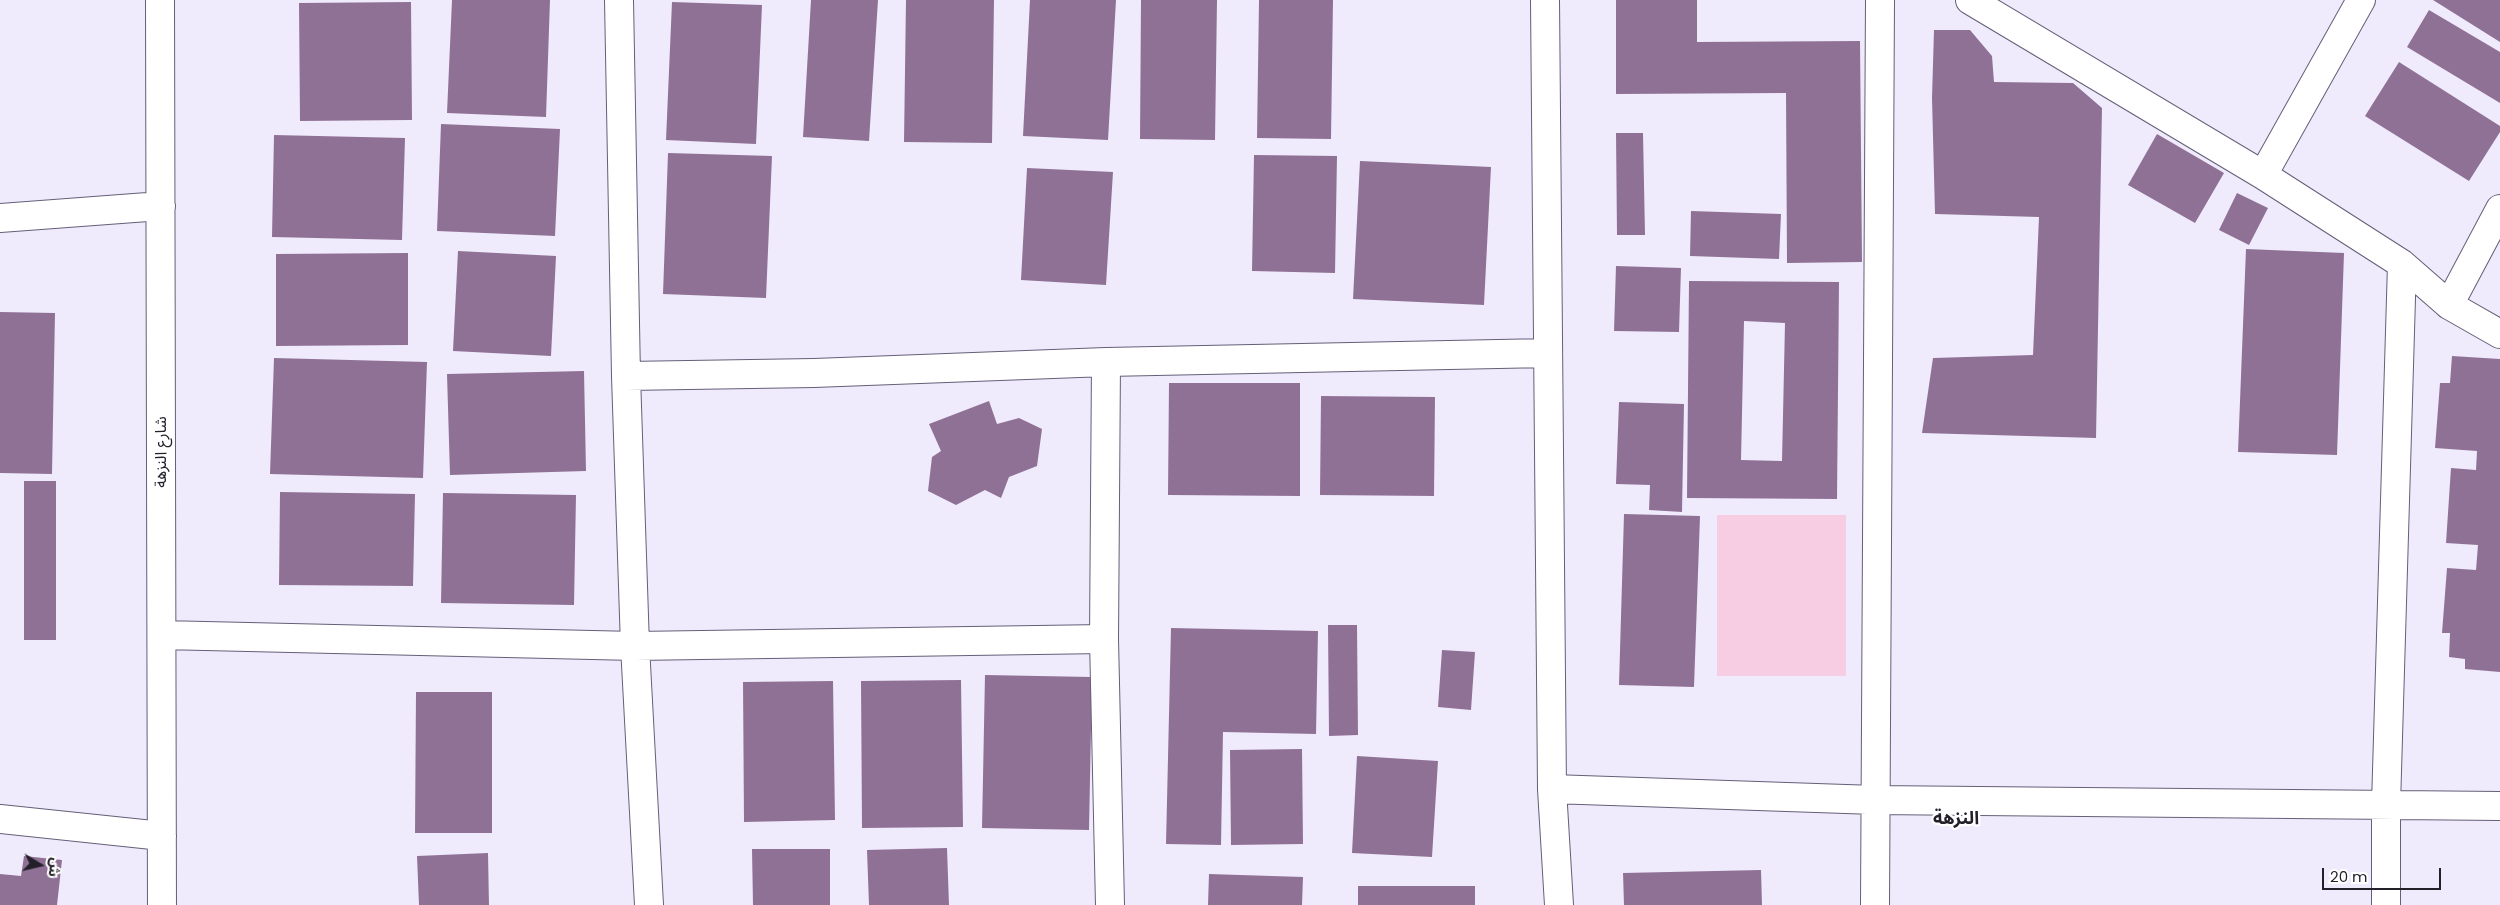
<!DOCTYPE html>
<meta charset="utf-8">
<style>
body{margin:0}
#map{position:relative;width:2500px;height:905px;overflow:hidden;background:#efebfc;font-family:Poppins,"Noto Sans Arabic",sans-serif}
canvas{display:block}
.north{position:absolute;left:15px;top:840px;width:50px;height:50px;-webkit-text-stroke:4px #fff;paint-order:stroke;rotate:99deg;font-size:14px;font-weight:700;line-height:20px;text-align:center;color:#23202a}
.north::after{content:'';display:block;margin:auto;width:18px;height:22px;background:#23202a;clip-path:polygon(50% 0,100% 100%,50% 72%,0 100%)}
.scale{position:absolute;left:2322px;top:868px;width:119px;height:22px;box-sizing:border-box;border:2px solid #23202a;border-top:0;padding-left:6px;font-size:15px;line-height:18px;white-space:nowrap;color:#23202a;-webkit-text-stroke:4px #fff;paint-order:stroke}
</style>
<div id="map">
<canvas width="2500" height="905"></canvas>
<div class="north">ش</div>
<div class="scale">20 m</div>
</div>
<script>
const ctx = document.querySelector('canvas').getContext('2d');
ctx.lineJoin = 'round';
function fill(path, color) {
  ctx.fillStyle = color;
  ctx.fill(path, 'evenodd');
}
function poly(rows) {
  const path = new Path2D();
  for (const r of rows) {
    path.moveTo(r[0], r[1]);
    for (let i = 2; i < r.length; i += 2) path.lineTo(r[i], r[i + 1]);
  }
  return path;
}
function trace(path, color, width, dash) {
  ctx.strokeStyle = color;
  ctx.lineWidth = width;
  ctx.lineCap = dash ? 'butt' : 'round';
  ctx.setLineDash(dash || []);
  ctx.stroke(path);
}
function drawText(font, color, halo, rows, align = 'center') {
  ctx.font = font + ' Poppins,"Noto Sans Arabic",sans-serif';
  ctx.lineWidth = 4.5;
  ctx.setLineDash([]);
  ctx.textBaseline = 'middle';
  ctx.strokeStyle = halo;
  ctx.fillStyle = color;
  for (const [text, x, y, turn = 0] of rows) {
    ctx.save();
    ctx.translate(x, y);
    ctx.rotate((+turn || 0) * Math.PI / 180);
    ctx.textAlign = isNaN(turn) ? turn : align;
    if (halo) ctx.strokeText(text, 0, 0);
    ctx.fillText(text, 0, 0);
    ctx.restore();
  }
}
fill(poly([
 [1717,515,1846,515,1846,676,1717,676]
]), '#f6cde2');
fill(poly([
 [452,0,550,0,546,117,447,113],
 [811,0,878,0,869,141,803,137],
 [906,0,994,0,992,143,904,142],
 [1030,0,1116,0,1108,140,1023,136],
 [1141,0,1217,0,1215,140,1140,139],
 [1259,0,1333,0,1331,139,1257,138],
 [1616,0,1697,0,1697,42,1860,41,1862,262,1787,263,1786,93,1616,94],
 [2433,0,2500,0,2500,42],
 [411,2,412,120,300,121,299,3],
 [672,2,762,5,756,144,666,140],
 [2429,10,2500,52,2500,103,2407,47],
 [1934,30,1970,30,1992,56,1994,82,2073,83,2102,108,2096,438,1922,433,1933,358,2033,355,2039,217,1935,214,1932,98],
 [2399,62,2500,126,2500,132,2469,181,2365,116],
 [441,124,560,129,555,236,437,231],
 [1616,133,1643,133,1645,235,1617,235],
 [2157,134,2224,173,2195,223,2128,185],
 [274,135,405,138,402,240,272,237],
 [668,153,772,156,766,298,663,294],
 [1254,155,1337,156,1335,273,1252,271],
 [1360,161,1491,167,1484,305,1353,299],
 [1027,168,1113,172,1106,285,1021,280],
 [2237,193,2268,208,2249,245,2219,230],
 [1691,211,1781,214,1779,259,1690,256],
 [2246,249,2344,253,2337,455,2238,452],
 [458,251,556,256,551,356,453,351],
 [408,253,408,345,276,346,276,254],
 [1616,266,1681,268,1679,332,1614,331],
 [1689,281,1839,282,1837,499,1687,498],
 [1744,321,1785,323,1782,461,1741,460],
 [0,312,55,313,52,474,0,473],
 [2452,356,2500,359,2500,672,2465,669,2465,659,2449,657,2450,633,2442,633,2447,568,2476,570,2478,545,2446,543,2451,468,2476,470,2477,451,2435,448,2440,383,2450,383],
 [274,358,427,362,423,478,270,474],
 [584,371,586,471,450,475,447,374],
 [1169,383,1300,383,1300,496,1168,495],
 [1321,396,1435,397,1434,496,1320,495],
 [989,401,997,424,1019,418,1042,429,1037,466,1009,477,1001,498,985,490,956,505,928,491,932,457,941,451,929,424],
 [1619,402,1684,404,1682,512,1649,510,1650,485,1616,484],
 [24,481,56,481,56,640,24,640],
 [280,492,415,494,413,586,279,585],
 [443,493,576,495,574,605,441,603],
 [1624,514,1700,516,1694,687,1619,685],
 [1328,625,1357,625,1358,735,1329,736],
 [1171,628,1318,631,1316,734,1223,732,1221,845,1166,844],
 [1442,650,1475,652,1471,710,1438,707],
 [985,675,1092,677,1089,830,982,828],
 [961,680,963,827,862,828,861,681],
 [833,681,835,820,744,822,743,682],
 [416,692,492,692,492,833,415,833],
 [1302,749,1303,844,1231,845,1230,750],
 [1357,756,1438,761,1432,857,1352,853],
 [947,848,949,905,869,905,867,850],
 [752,849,830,849,830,905,753,905],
 [488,853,489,905,419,905,417,856],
 [24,856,62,860,57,905,0,905,0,874,21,876],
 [1761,870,1762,905,1624,905,1623,873],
 [1209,874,1303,877,1302,905,1208,905],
 [1358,886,1475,886,1475,905,1358,905]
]), '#907196');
const minor = poly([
 [160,0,162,905],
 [619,0,626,376,635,646,649,905],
 [1545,0,1552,789,1559,905],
 [1970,0,2263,175,2402,264,2449,305,2500,334],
 [2263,175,2361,0],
 [0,218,161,206],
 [2449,305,2500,209],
 [1106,362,1104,639,1110,905],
 [626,376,814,373,1106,362,1547,353],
 [162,635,635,646,1104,639],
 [1552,789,1875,800,2500,806],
 [0,819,162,836],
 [1875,905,1880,0],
 [2386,905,2386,805,2402,264]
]);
trace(minor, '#655f77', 30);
trace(minor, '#fff', 28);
drawText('16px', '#23202a', '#fff', [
 ["شارع النزهة",162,452,-90]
]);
drawText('bold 18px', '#23202a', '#fff', [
 ["النزهة",1956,819]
]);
</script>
